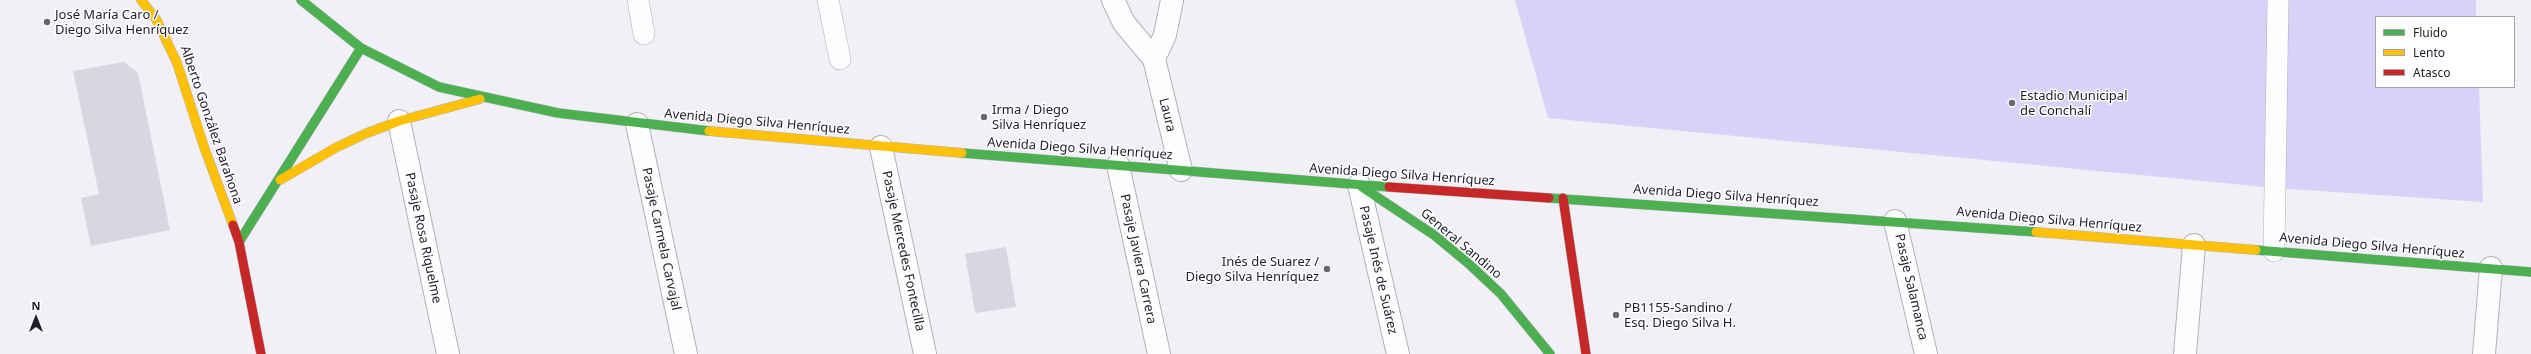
<!DOCTYPE html>
<meta charset="utf-8">
<style>
body{margin:0}
#map{position:relative;width:2531px;height:354px;overflow:hidden;background:#f0f0f6;font-family:"Noto Sans",sans-serif}
canvas{display:block}
.legend{position:absolute;left:2375px;top:16px;width:140px;height:72px;box-sizing:border-box;background:#fff;border:1px solid #a5a5a9;margin:0;padding:5px 7px;list-style:none;font-size:12px;color:#1f1d29}
.legend li{display:flex;align-items:center;gap:8px;height:20px}
.legend b{width:20px;border:1px solid #a5a5a9}
.north{position:absolute;left:16px;top:298px;width:40px;height:40px;-webkit-text-stroke:3px #fff;paint-order:stroke;rotate:0deg;font-size:11px;font-weight:700;line-height:16px;text-align:center;color:#1f1d29}
.north::after{content:'';display:block;margin:auto;width:14px;height:18px;background:#1f1d29;clip-path:polygon(50% 0,100% 100%,50% 72%,0 100%)}
</style>
<div id="map">
<canvas width="2531" height="354"></canvas>
<ul class="legend">
<li><b style="height:5px;background:#4caf50"></b>Fluido</li>
<li><b style="height:5px;background:#ffc107"></b>Lento</li>
<li><b style="height:5px;background:#c62828"></b>Atasco</li>
</ul>
<div class="north">N</div>
</div>
<script>
const ctx = document.querySelector('canvas').getContext('2d');
ctx.lineJoin = 'round';
function fill(path, color) {
  ctx.fillStyle = color;
  ctx.fill(path, 'evenodd');
}
function poly(rows) {
  const path = new Path2D();
  for (const r of rows) {
    path.moveTo(r[0], r[1]);
    for (let i = 2; i < r.length; i += 2) path.lineTo(r[i], r[i + 1]);
  }
  return path;
}
function trace(path, color, width, dash) {
  ctx.strokeStyle = color;
  ctx.lineWidth = width;
  ctx.lineCap = dash ? 'butt' : 'round';
  ctx.setLineDash(dash || []);
  ctx.stroke(path);
}
function drawText(font, color, halo, rows, align = 'center') {
  ctx.font = font + ' "Noto Sans",sans-serif';
  ctx.lineWidth = 3;
  ctx.setLineDash([]);
  ctx.textBaseline = 'middle';
  ctx.strokeStyle = halo;
  ctx.fillStyle = color;
  for (const [text, x, y, turn = 0] of rows) {
    ctx.save();
    ctx.translate(x, y);
    ctx.rotate((+turn || 0) * Math.PI / 180);
    ctx.textAlign = isNaN(turn) ? turn : align;
    if (halo) ctx.strokeText(text, 0, 0);
    ctx.fillText(text, 0, 0);
    ctx.restore();
  }
}
fill(poly([
 [1515,0,2476,0,2476,17,2376,17,2376,87,2479,87,2483,202,2275,188,1548,118]
]), '#d8d1f8');
fill(poly([
 [124,62,138,73,170,230,91,246,81,198,99,194,73,71],
 [1006,247,1016,307,975,313,965,254]
]), '#d8d7e1');
const lane = poly([
 [638,0,644,34],
 [828,0,840,59],
 [2274,251,2278,0]
]);
const street = poly([
 [1113,0,1124,23,1154,59,1181,170],
 [1154,59,1165,35,1172,0],
 [399,121,448,354],
 [637,124,686,354],
 [881,147,925,354],
 [1118,165,1159,354],
 [1359,185,1398,354],
 [1895,221,1926,354],
 [2185,354,2194,245],
 [2484,354,2491,268]
]);
const fast = poly([
 [301,0,361,48,439,87,558,113,709,131],
 [962,153,1389,187],
 [1362,187,1434,235,1469,264,1501,294,1550,354],
 [1549,198,2036,232],
 [239,242,361,48],
 [2256,250,2531,272]
]);
const slow = poly([
 [141,0,156,19,177,63,204,147,233,225],
 [709,131,962,153],
 [280,180,337,147,367,133,399,121,480,99],
 [2036,232,2256,250]
]);
const jam = poly([
 [1389,187,1549,198],
 [1563,198,1586,354],
 [233,225,239,242,261,354]
]);
trace(lane, '#b2b1ba', 22);
trace(street, '#b2b1ba', 24);
trace(fast, '#b2b1ba', 10);
trace(slow, '#b2b1ba', 10);
trace(jam, '#b2b1ba', 10);
trace(lane, '#fdfdfe', 21);
trace(street, '#fdfdfe', 22);
trace(fast, '#4caf50', 9);
trace(slow, '#ffc107', 9);
trace(jam, '#c62828', 9);
for (const [x, y, r, color] of [
 [47,22,4,"#686771"],
 [2012,103,4,"#686771"],
 [984,117,4,"#686771"],
 [1327,269,4,"#686771"],
 [1616,315,4,"#686771"]
]) {
  const dot = new Path2D();
  dot.arc(x, y, r, 0, 2 * Math.PI);
  ctx.fillStyle = color;
  ctx.fill(dot);
  trace(dot, '#fff', 1.5);
}
drawText('13px', '#1f1d29', '#fff', [
 ["José María Caro /",55,15],
 ["Diego Silva Henríquez",55,30],
 ["Estadio Municipal",2020,96],
 ["de Conchalí",2020,111],
 ["Irma / Diego",992,110],
 ["Silva Henríquez",992,125],
 ["Inés de Suarez /",1319,262,"right"],
 ["Diego Silva Henríquez",1319,277,"right"],
 ["PB1155-Sandino /",1624,308],
 ["Esq. Diego Silva H.",1624,323]
], 'left');
drawText('13px', '#1f1d29', '#fff', [
 ["Laura",1167,115,76],
 ["Avenida Diego Silva Henríquez",757,122,5],
 ["Alberto González Barahona",211,125,71],
 ["Avenida Diego Silva Henríquez",1080,149,4],
 ["Avenida Diego Silva Henríquez",1402,175,4],
 ["Avenida Diego Silva Henríquez",1726,196,4],
 ["Avenida Diego Silva Henríquez",2049,220,5],
 ["Pasaje Rosa Riquelme",423,238,78],
 ["Pasaje Carmela Carvajal",661,239,78],
 ["General Sandino",1461,244,40],
 ["Avenida Diego Silva Henríquez",2372,246,5],
 ["Pasaje Mercedes Fontecilla",903,251,78],
 ["Pasaje Javiera Carrera",1138,259,78],
 ["Pasaje Inés de Suárez",1378,270,77],
 ["Pasaje Salamanca",1911,287,77]
]);
</script>
